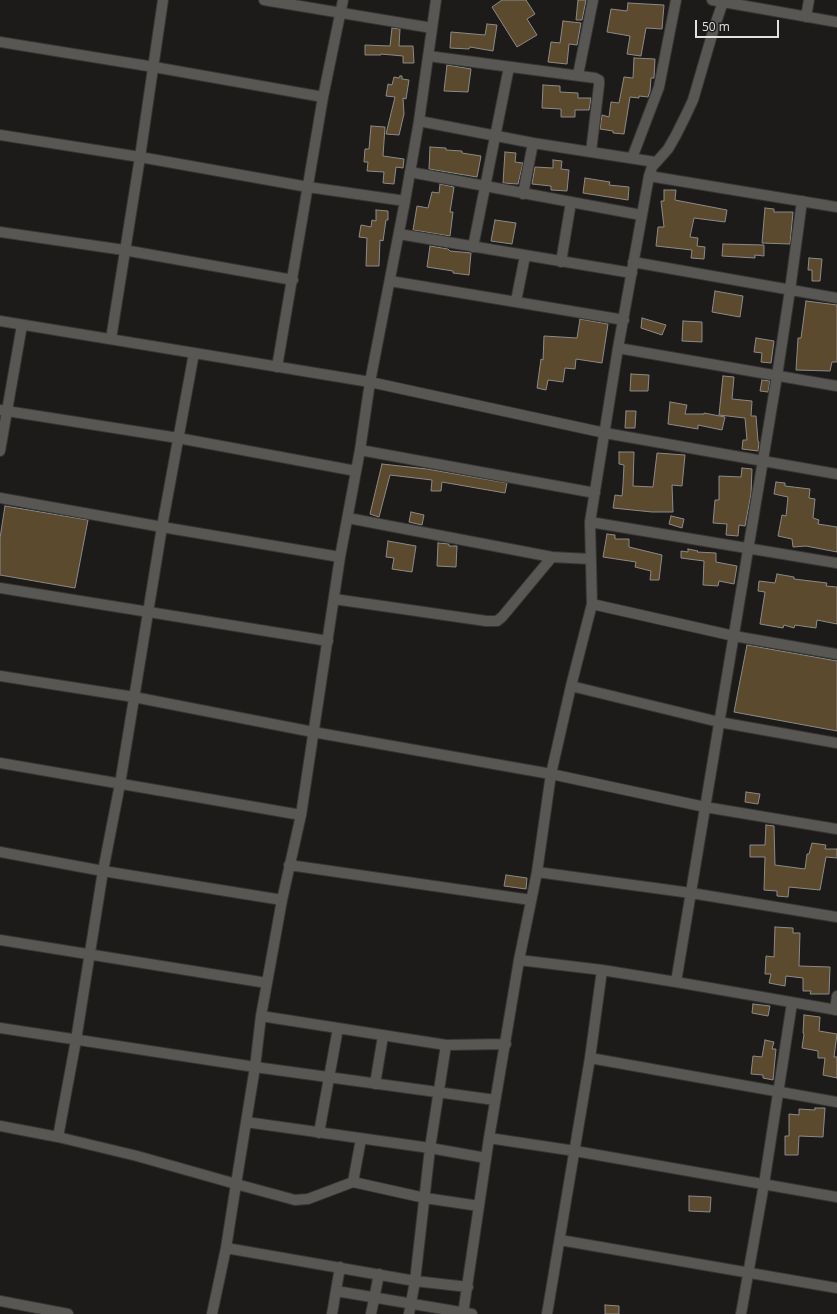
<!DOCTYPE html>
<style>
body{margin:0}
#map{position:relative;width:837px;height:1314px;overflow:hidden;background:#1d1b19;font-family:"Open Sans",sans-serif}
canvas{display:block}
.scale{position:absolute;left:695px;top:20px;width:84px;height:18px;box-sizing:border-box;border:2px solid #e2e1e0;border-top:0;padding-left:5px;font-size:12px;line-height:14px;white-space:nowrap;color:#e2e1e0;-webkit-text-stroke:3px #1d1b19;paint-order:stroke}
</style>
<div id="map">
<canvas width="837" height="1314"></canvas>
<div class="scale">50 m</div>
</div>
<script>
const ctx = document.querySelector('canvas').getContext('2d');
ctx.lineJoin = 'round';
function fill(path, color) {
  ctx.fillStyle = color;
  ctx.fill(path, 'evenodd');
}
function poly(rows) {
  const path = new Path2D();
  for (const r of rows) {
    path.moveTo(r[0], r[1]);
    for (let i = 2; i < r.length; i += 2) path.lineTo(r[i], r[i + 1]);
  }
  return path;
}
function trace(path, color, width, dash) {
  ctx.strokeStyle = color;
  ctx.lineWidth = width;
  ctx.lineCap = dash ? 'butt' : 'round';
  ctx.setLineDash(dash || []);
  ctx.stroke(path);
}
const building = poly([
 [502,0,526,0,535,14,527,19,537,35,517,47,492,7,502,0],
 [578,0,586,0,582,20,576,20,578,0],
 [628,3,664,5,662,29,646,28,641,56,627,54,630,36,607,32,611,9,627,11,628,3],
 [563,21,581,23,577,45,569,44,567,64,548,62,551,42,560,43,563,21],
 [487,24,497,25,493,51,470,47,469,49,450,48,451,32,485,35,487,24],
 [392,28,400,29,399,46,413,46,414,63,403,63,403,56,381,54,381,55,365,55,365,45,390,46,392,28],
 [634,58,655,59,654,78,651,78,650,91,648,97,639,96,639,98,630,97,624,134,613,133,613,131,600,129,602,115,609,117,611,102,619,103,624,77,633,78,634,58],
 [447,65,471,69,468,92,444,91,447,65],
 [400,76,402,76,402,79,409,80,406,99,403,98,404,114,399,135,386,134,395,97,386,96,388,84,392,85,394,77,399,78,400,76],
 [543,85,560,86,560,92,578,93,578,98,591,98,589,110,575,110,575,117,561,117,561,109,542,108,543,85],
 [371,126,385,127,383,156,404,159,403,168,396,167,394,184,383,183,384,172,367,171,368,162,364,162,365,149,369,149,371,126],
 [430,147,446,148,446,150,462,151,462,153,481,156,477,177,429,169,430,147],
 [505,152,516,153,515,162,523,163,518,184,503,183,505,152],
 [553,160,562,161,561,169,569,170,567,191,551,190,551,186,532,184,535,167,553,168,553,160],
 [585,178,610,182,609,185,629,187,628,200,583,193,585,178],
 [440,184,454,187,450,212,453,212,450,236,413,230,417,206,428,208,432,192,439,193,440,184],
 [664,190,676,190,675,200,727,210,725,222,694,218,690,237,698,238,697,246,705,247,704,259,691,258,692,250,656,246,658,227,664,227,661,201,664,201,664,190],
 [765,208,774,209,774,212,793,212,790,244,762,243,765,208],
 [376,210,388,211,388,220,386,220,383,241,380,240,379,266,366,266,367,238,359,237,361,225,371,227,372,220,376,221,376,210],
 [495,220,516,223,512,244,491,241,495,220],
 [723,244,764,245,764,256,755,255,755,258,722,256,723,244],
 [430,246,448,249,450,251,471,253,469,275,453,273,453,271,427,267,430,246],
 [809,258,822,259,820,281,812,281,812,270,808,270,809,258],
 [715,291,743,296,740,317,712,312,715,291],
 [806,301,837,305,837,362,832,362,830,371,796,370,798,338,801,338,806,301],
 [642,318,666,325,662,335,641,328,642,318],
 [580,319,608,324,602,363,576,359,575,369,565,368,563,382,548,380,546,390,537,388,541,359,543,360,544,336,577,338,580,319],
 [683,321,702,322,702,342,682,341,683,321],
 [756,338,774,341,771,363,761,362,762,353,754,352,756,338],
 [631,374,649,375,648,391,630,391,631,374],
 [723,376,734,377,732,399,752,401,751,416,756,416,758,441,759,442,758,451,742,449,743,440,747,440,745,418,719,415,723,376],
 [762,380,770,381,768,392,760,391,762,380],
 [670,402,687,405,685,414,704,414,704,413,725,417,722,430,698,425,698,429,668,424,670,402],
 [626,411,636,411,635,428,625,428,626,411],
 [619,452,634,452,633,486,653,487,657,453,685,455,682,486,672,485,673,512,652,512,613,508,615,495,622,496,623,485,624,465,619,464,619,452],
 [382,464,427,469,507,483,505,493,442,482,441,491,431,491,432,480,390,475,379,517,370,514,382,464],
 [742,468,752,469,751,494,745,526,739,525,738,536,726,535,727,524,713,523,715,500,719,500,719,476,741,477,742,468],
 [776,482,785,483,785,486,810,489,809,498,815,499,813,518,819,520,818,524,837,527,837,552,806,546,793,547,792,539,778,536,782,515,786,516,788,497,774,494,776,482],
 [5,506,88,520,75,588,0,575,0,538,5,506],
 [411,512,424,515,422,525,409,522,411,512],
 [671,516,684,519,682,528,669,524,671,516],
 [607,534,615,535,615,539,629,539,629,547,662,555,659,580,650,580,651,571,635,567,636,562,603,557,607,534],
 [388,541,416,546,412,572,392,569,394,558,386,557,388,541],
 [438,543,449,544,449,546,457,546,456,567,437,566,438,543],
 [688,549,698,551,697,552,716,553,716,562,737,566,734,584,719,581,718,586,703,585,704,561,681,558,681,551,688,552,688,549],
 [777,574,794,577,794,579,827,583,826,586,837,587,837,624,817,620,816,628,795,625,794,628,784,625,783,628,760,624,765,592,758,591,759,581,775,583,777,574],
 [747,645,837,661,837,731,734,712,747,645],
 [746,792,760,794,758,804,745,802,746,792],
 [766,825,774,826,775,865,805,869,807,854,809,854,812,843,826,845,825,849,837,849,837,858,826,857,820,890,789,887,788,897,777,896,777,891,764,890,765,857,750,857,750,845,765,845,766,825],
 [506,875,527,878,526,889,504,886,506,875],
 [775,927,793,928,793,933,800,933,799,966,830,967,829,994,810,994,811,991,803,991,803,978,786,976,785,986,769,983,771,974,765,974,766,956,774,957,775,927],
 [753,1004,770,1006,768,1016,752,1013,753,1004],
 [804,1015,820,1017,819,1031,837,1034,834,1057,837,1057,837,1078,823,1075,825,1058,818,1058,818,1051,802,1048,804,1034,803,1033,804,1015],
 [765,1040,774,1042,772,1049,776,1049,773,1080,763,1078,763,1075,751,1074,753,1056,762,1057,765,1040],
 [815,1108,825,1108,823,1137,799,1136,798,1155,785,1155,785,1136,789,1136,789,1114,799,1115,799,1109,815,1110,815,1108],
 [689,1196,711,1197,710,1212,689,1211,689,1196],
 [605,1305,619,1306,619,1314,605,1314,605,1305]
]);
fill(building, '#5c4a2e');
trace(building, '#8c8a88', 1);
const street = poly([
 [264,0,432,28],
 [436,0,419,121,405,201,370,382,360,450,340,557,301,815,282,900,261,1016,255,1067,236,1184,295,1200,308,1199,353,1182,425,1198,479,1206],
 [712,0,837,22],
 [806,17,809,0],
 [0,42,154,67,323,97],
 [428,56,595,78,599,80,599,85,591,152],
 [578,75,593,0],
 [419,121,533,143,655,162],
 [0,135,140,157,308,187,405,201],
 [632,158,659,87,676,0],
 [410,172,641,215],
 [649,176,837,207],
 [523,194,533,143],
 [0,232,124,250,293,280],
 [399,234,632,273],
 [473,247,509,67],
 [561,262,571,202],
 [633,262,837,298],
 [390,281,624,320],
 [516,301,525,256],
 [0,321,370,382,605,433,837,474],
 [111,339,140,157,163,0],
 [618,348,837,386],
 [277,367,323,97,343,0],
 [0,410,178,438,356,471],
 [360,450,595,493],
 [0,451,22,325],
 [0,498,162,527,340,557],
 [348,518,552,557,590,559],
 [590,522,837,563],
 [0,588,328,641],
 [334,599,486,621,497,621,502,617,552,557],
 [592,604,734,636,837,654],
 [0,676,134,697,313,732,551,774,705,807,837,829],
 [571,686,719,722,837,743],
 [0,763,301,815],
 [0,852,103,871,282,900],
 [289,865,531,900],
 [537,872,691,893,837,917],
 [0,940,267,983],
 [519,960,602,970,676,982,837,1010],
 [676,982,777,376,790,290,802,201],
 [835,1010,837,996],
 [261,1016,446,1045,506,1044],
 [0,1028,255,1067,495,1100],
 [590,1058,837,1102],
 [375,1084,383,1036],
 [246,1122,430,1148,486,1158],
 [0,1126,58,1137,137,1156,236,1184,226,1248,212,1314],
 [319,1133,338,1028],
 [58,1137,76,1040,103,871,120,784,162,527,194,353],
 [489,1138,575,1151,837,1197],
 [353,1182,361,1139],
 [560,1240,837,1288],
 [226,1248,415,1281,468,1287],
 [336,1291,472,1314],
 [0,1301,68,1314],
 [332,1314,340,1267],
 [371,1314,379,1274],
 [409,1314,415,1281,430,1148,446,1045],
 [463,1314,489,1138,519,960,537,872,551,774,571,686,592,604,590,522,618,348,649,176,652,167,668,149,676,135,686,115,693,100,714,28,723,2],
 [547,1314,590,1058,602,970],
 [741,1314,764,1184,792,1003]
]);
trace(street, '#373635', 12);
trace(street, '#595754', 10);
</script>
